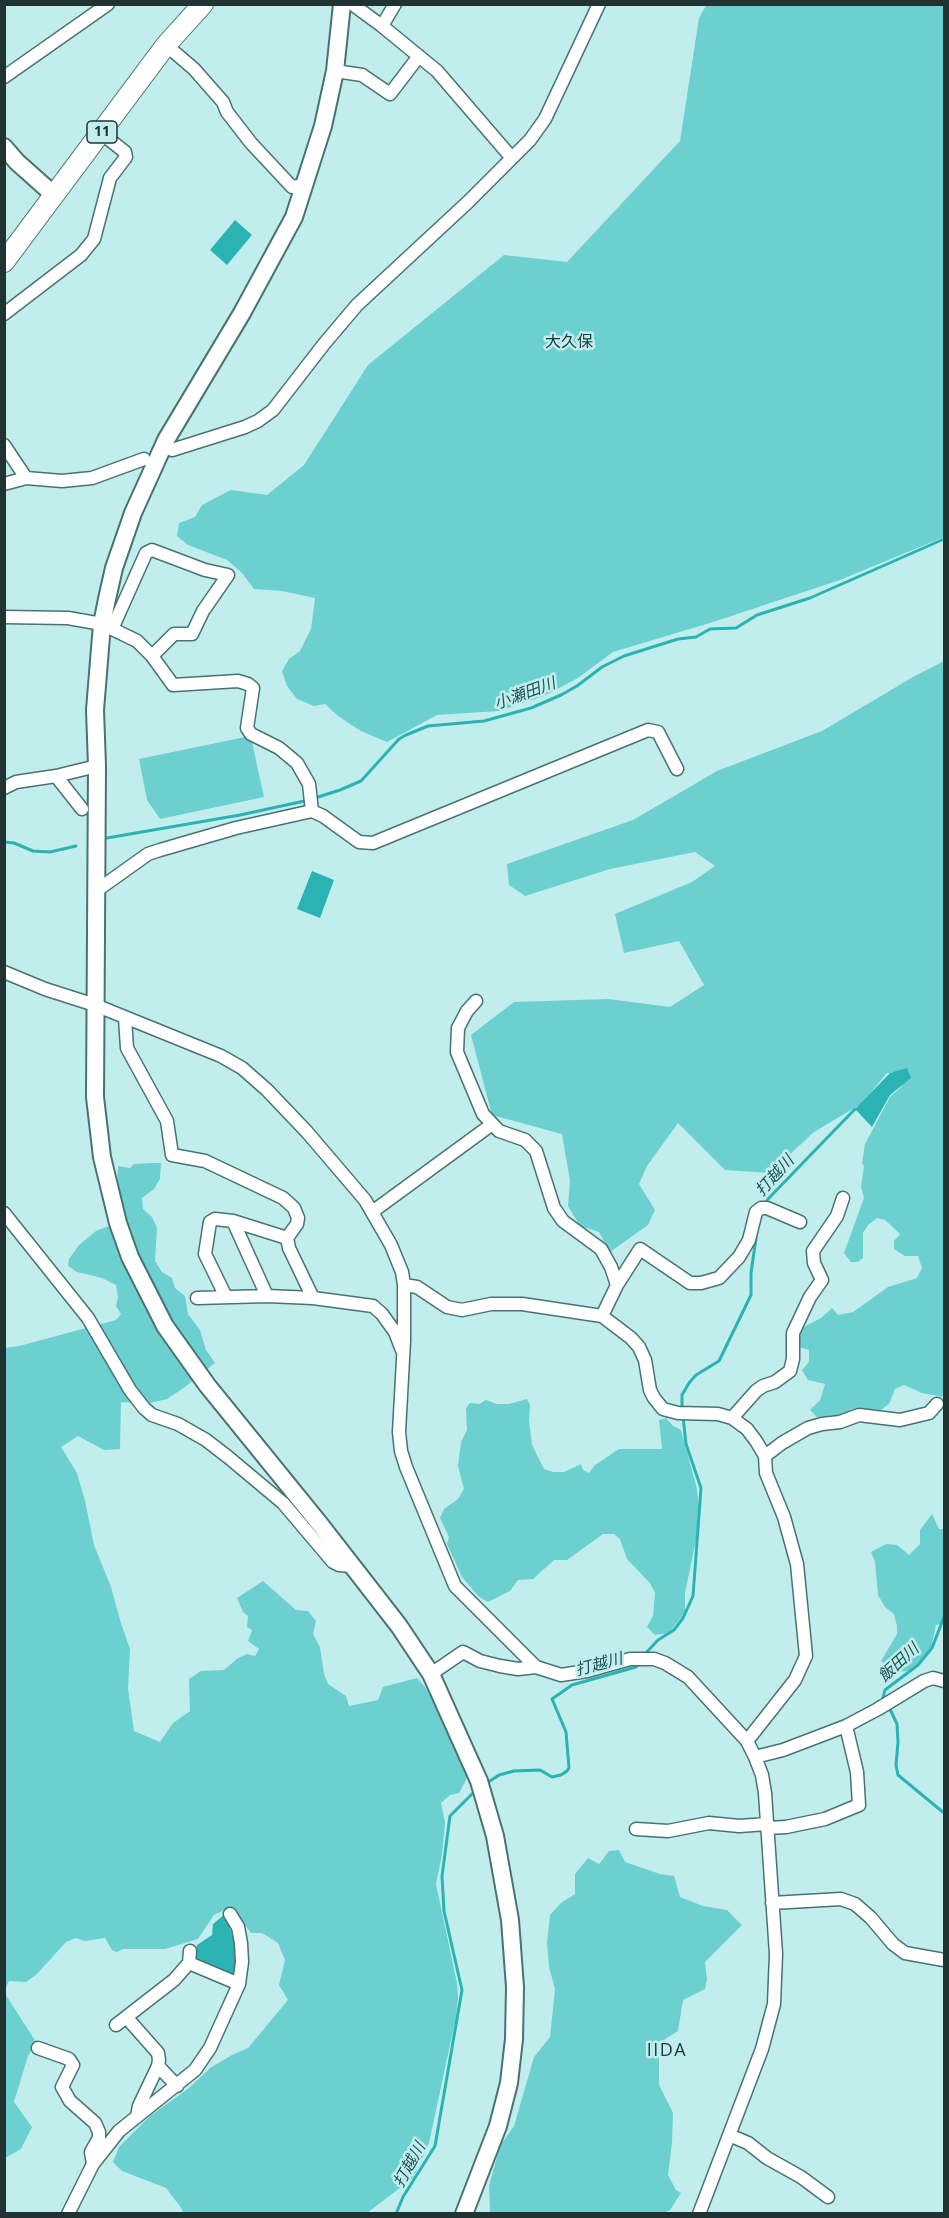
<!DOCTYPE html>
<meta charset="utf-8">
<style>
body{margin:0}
#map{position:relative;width:949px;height:2218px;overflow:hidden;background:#c1eeed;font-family:"Open Sans",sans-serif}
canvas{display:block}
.frame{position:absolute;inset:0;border:6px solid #203231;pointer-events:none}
</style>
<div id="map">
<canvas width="949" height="2218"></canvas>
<div class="frame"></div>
</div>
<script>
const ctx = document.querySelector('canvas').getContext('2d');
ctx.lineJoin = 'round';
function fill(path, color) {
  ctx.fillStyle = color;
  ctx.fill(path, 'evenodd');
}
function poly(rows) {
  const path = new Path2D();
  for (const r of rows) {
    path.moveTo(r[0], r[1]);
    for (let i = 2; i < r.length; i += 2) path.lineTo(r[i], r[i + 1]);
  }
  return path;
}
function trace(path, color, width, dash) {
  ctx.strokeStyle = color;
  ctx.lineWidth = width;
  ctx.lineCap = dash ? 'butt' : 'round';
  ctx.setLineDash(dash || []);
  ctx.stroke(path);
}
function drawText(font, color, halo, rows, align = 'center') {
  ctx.font = font + ' "Open Sans","Noto Sans JP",sans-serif';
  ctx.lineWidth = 5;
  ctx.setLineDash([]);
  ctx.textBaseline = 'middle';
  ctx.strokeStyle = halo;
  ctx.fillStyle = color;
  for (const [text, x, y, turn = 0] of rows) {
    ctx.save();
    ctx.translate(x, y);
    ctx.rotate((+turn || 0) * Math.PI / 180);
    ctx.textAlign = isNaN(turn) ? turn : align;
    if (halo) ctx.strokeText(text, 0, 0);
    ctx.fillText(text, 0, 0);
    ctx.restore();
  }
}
fill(poly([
 [707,4,944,5,944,537,840,580,713,622,613,652,578,678,544,696,499,711,437,715,387,742,361,731,338,716,325,704,314,706,297,699,287,686,282,671,289,659,300,651,311,629,315,598,282,591,254,589,242,573,227,560,188,545,177,536,179,523,195,517,202,505,231,490,267,495,304,465,368,365,504,255,567,262,680,141,699,18],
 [944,661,944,1397,922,1393,904,1385,895,1389,889,1404,881,1410,856,1408,838,1415,817,1417,810,1410,820,1400,825,1384,808,1380,802,1370,809,1362,809,1350,798,1347,802,1328,821,1318,832,1308,838,1315,853,1312,888,1287,917,1278,922,1268,918,1256,905,1256,894,1249,894,1241,900,1234,885,1220,877,1218,868,1225,863,1233,863,1258,858,1262,851,1262,844,1253,864,1198,861,1187,864,1166,862,1163,865,1144,890,1097,902,1086,902,1072,887,1073,861,1104,814,1132,770,1173,725,1170,678,1123,647,1166,639,1184,655,1210,648,1225,610,1252,599,1232,580,1226,568,1206,570,1181,562,1134,492,1115,471,1035,514,1002,608,999,670,1007,704,985,679,941,624,953,615,914,692,882,715,866,695,852,610,869,525,896,509,885,507,864,633,820,717,771,822,731,913,677],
 [245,737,252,742,264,797,160,819,147,800,139,759],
 [152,1163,161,1163,160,1179,154,1189,142,1198,143,1209,152,1217,157,1228,155,1261,162,1272,172,1278,175,1288,185,1296,188,1314,200,1330,206,1350,215,1363,185,1387,167,1399,145,1404,121,1402,120,1449,104,1450,78,1436,61,1447,77,1473,85,1501,94,1545,111,1587,121,1623,130,1649,128,1688,134,1731,160,1742,173,1723,190,1711,189,1679,201,1671,224,1670,238,1658,247,1654,255,1656,259,1649,248,1641,252,1630,247,1627,248,1616,243,1612,237,1598,263,1581,296,1610,308,1611,316,1621,313,1634,320,1647,324,1674,328,1684,346,1696,349,1706,378,1700,383,1687,417,1678,425,1687,437,1708,459,1754,467,1778,459,1793,450,1795,441,1803,445,1823,442,1855,436,1884,457,1983,458,1998,456,2017,429,2143,413,2178,367,2213,183,2213,182,2209,166,2188,122,2171,113,2162,119,2147,150,2116,189,2088,210,2068,232,2055,248,2048,288,2000,279,1985,285,1960,278,1943,262,1933,251,1933,231,1907,214,1915,198,1939,165,1949,123,1949,117,1952,112,1950,105,1938,85,1941,76,1938,66,1942,36,1975,26,1982,9,1981,5,1990,5,1348,19,1346,116,1320,121,1314,116,1306,118,1297,116,1285,102,1278,77,1272,68,1266,69,1259,79,1245,96,1231,109,1226,122,1211,117,1189,118,1166,130,1168,134,1164],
 [527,1399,530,1405,529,1421,532,1445,544,1469,553,1472,564,1472,581,1464,583,1470,589,1473,595,1465,619,1449,662,1449,659,1420,666,1418,673,1426,681,1430,697,1489,700,1521,685,1593,685,1612,669,1633,655,1635,647,1627,653,1616,655,1593,650,1583,627,1559,620,1539,614,1534,603,1534,567,1560,554,1560,533,1579,518,1580,510,1591,488,1602,479,1597,462,1577,447,1544,449,1537,440,1518,444,1509,458,1499,464,1489,458,1466,461,1442,467,1430,466,1408,470,1403,479,1404,486,1400,497,1404,509,1404],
 [932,1514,939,1529,944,1529,944,1623,936,1625,930,1653,908,1671,896,1672,881,1661,897,1634,897,1626,894,1614,885,1607,878,1595,875,1562,871,1552,886,1544,897,1545,909,1555,920,1544,920,1530],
 [619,1850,625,1862,660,1874,674,1876,680,1897,703,1906,727,1910,742,1925,705,1962,707,1979,705,1989,683,2000,678,2031,659,2043,659,2085,673,2113,672,2143,668,2175,676,2190,681,2193,670,2210,663,2213,490,2213,489,2186,500,2146,514,2126,534,2057,550,2037,555,1989,549,1967,547,1943,550,1915,561,1903,575,1894,575,1874,588,1858,599,1864,609,1851],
 [4,1992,36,2042,28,2056,14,2102,32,2127,21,2149,5,2158]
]), '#6cd0d0');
fill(poly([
 [235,220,252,235,227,265,210,250],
 [312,871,334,880,320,918,297,909],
 [907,1068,911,1078,890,1095,872,1127,855,1109,890,1073],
 [225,1914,235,1943,237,1957,235,1972,231,1974,193,1959,197,1945,212,1935,213,1924]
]), '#2bb3b3');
trace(poly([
 [315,798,340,790,361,781,399,739,406,735,428,726,484,721,531,708,561,695,577,686,602,667,624,656,678,639,696,637,710,629,736,628,757,615,810,598,944,539],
 [107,838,240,815,309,800],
 [4,842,14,843,33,851,50,852,76,846],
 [764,1206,768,1199,855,1109],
 [682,1409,682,1395,689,1383,696,1375,719,1361,751,1295,751,1273,756,1238],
 [645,1654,658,1640,674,1630,683,1618,693,1596,701,1488,686,1444,683,1416],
 [885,1702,883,1698,885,1690,918,1665,932,1648,944,1617],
 [889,1707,897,1724,898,1742,896,1765,898,1775,944,1813],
 [487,1783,499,1775,514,1771,540,1770,552,1777,561,1775,567,1771,569,1768,566,1732,552,1699,572,1685,636,1667,640,1662],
 [396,2214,403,2197,435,2146,462,1990,444,1911,442,1876,450,1816,476,1790]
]), '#2bb3b3', 3);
const street = poly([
 [352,4,382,26,437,71,511,157],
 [382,26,395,4],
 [166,45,194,69,223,102,227,112,251,143,292,187,305,185],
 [335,71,362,75,390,94,419,56],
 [4,77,108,4],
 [4,314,81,255,94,239,110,178,126,157,125,152,101,133],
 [4,445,26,478],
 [172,450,245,427,258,421,273,410,324,344,357,305,468,202,530,140,545,119,599,4],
 [4,484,26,478,62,481,92,478,144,459],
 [4,617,68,618,102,624,137,641,152,656,173,685,238,681,248,684,253,688,247,728,251,734,279,748,297,763,309,784,312,811,323,816,359,842,373,843,648,730,658,732,677,769],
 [112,629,146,553,152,550,205,570,228,575,203,611,192,634,174,634,152,656],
 [56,776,82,809],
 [4,788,16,782,56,776,97,766],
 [96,891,148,854,160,850,236,828,312,811],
 [4,972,45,989,95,1005,221,1056,242,1068,267,1090,307,1132,365,1200,391,1245,402,1272,404,1285,404,1341,399,1432,401,1451,406,1467,455,1586,536,1667],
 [476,1001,467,1011,458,1028,457,1052,483,1114,499,1131,525,1140,536,1151,554,1208,563,1221,601,1249,611,1267,617,1285,602,1316],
 [125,1018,127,1048,167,1121,172,1155,205,1161,283,1198,294,1208,298,1218,297,1224,287,1238,289,1248,313,1298],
 [372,1212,491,1125],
 [4,1213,88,1318,130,1390,144,1408,152,1415,178,1424,206,1440,228,1457,283,1503,333,1562,339,1565,352,1566],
 [233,1221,267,1296],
 [404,1285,417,1287,447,1307,462,1310,491,1304,522,1304,602,1316,631,1338,639,1347,645,1360,650,1390,654,1398,663,1409,678,1413,718,1414,732,1418,747,1429,756,1441,765,1456,766,1473,784,1517,797,1564,806,1656,795,1680,747,1741],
 [617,1285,640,1249,690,1283,701,1283,719,1278,739,1257,749,1240,756,1212,761,1208,767,1208,800,1222],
 [226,1297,205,1254,210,1222,215,1219,233,1221,287,1238],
 [197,1298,267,1296,313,1298,373,1306,382,1314,395,1332,402,1350],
 [732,1418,756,1391,763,1386,775,1382,790,1371,793,1359,793,1333,810,1297,822,1280,814,1263,813,1251,837,1216,843,1198],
 [765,1456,782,1443,808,1428,822,1424,840,1422,859,1415,900,1420,929,1413,937,1404],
 [431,1674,463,1652,480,1661,500,1666,518,1669,536,1667,561,1675,587,1671,630,1659,654,1659,665,1663,688,1677,747,1741,755,1757,762,1775,765,1793,776,1954,774,2004,762,2049,699,2214],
 [755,1757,783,1750,846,1726,878,1709,924,1681,933,1678,944,1681],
 [767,1828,786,1827,825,1819,859,1805,857,1772,846,1726],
 [636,1829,668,1831,709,1823,739,1826,767,1824],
 [772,1903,841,1899,855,1904,871,1918,893,1944,905,1953,944,1960],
 [189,1963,239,1984],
 [127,2018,158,2053,159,2060,158,2066,139,2106,137,2116],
 [116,2025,174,1980,189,1963,190,1951],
 [38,2048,69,2059,73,2065,62,2087,70,2101,95,2123,99,2132,99,2138,91,2152,93,2164],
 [158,2066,177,2086],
 [729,2135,748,2143,767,2158,801,2177,828,2197],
 [68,2214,93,2164,119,2131,195,2070,210,2048,239,1984,242,1962,241,1943,238,1927,230,1914]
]);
const secondary = poly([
 [342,4,335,71,323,126,294,217,242,313,166,440,133,513,114,568,107,599,102,624,95,710,97,766,95,1097,102,1157,118,1223,130,1257,165,1326,207,1385,319,1523,399,1626,431,1674,479,1781,495,1836,510,1920,515,1987,514,2039,509,2083,498,2126,464,2214],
 [4,147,17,162,54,195]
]);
const primary = poly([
 [4,262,166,45,203,4]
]);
trace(street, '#497272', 15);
trace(secondary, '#497272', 20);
trace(primary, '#497272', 22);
trace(street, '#fff', 12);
trace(secondary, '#fff', 16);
trace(primary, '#fff', 20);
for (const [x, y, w] of [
 [102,132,30]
]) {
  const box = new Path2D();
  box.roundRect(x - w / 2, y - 11, w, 22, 4.5);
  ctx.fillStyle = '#c1eeed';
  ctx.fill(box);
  trace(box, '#203231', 1.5);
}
drawText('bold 14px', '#203231', null, [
 ["11",102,132]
]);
drawText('16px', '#164040', '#c1eeed', [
 ["大久保",569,342]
]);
drawText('italic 16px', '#1d5353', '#c1eeed', [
 ["小瀬田川",525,694,-20],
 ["打越川",775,1176,-48],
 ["飯田川",899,1663,-43],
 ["打越川",599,1665,-15],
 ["打越川",410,2165,-61]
]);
ctx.letterSpacing = '1.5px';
drawText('18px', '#164040', '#c1eeed', [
 ["IIDA",667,2051]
]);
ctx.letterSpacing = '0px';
</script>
